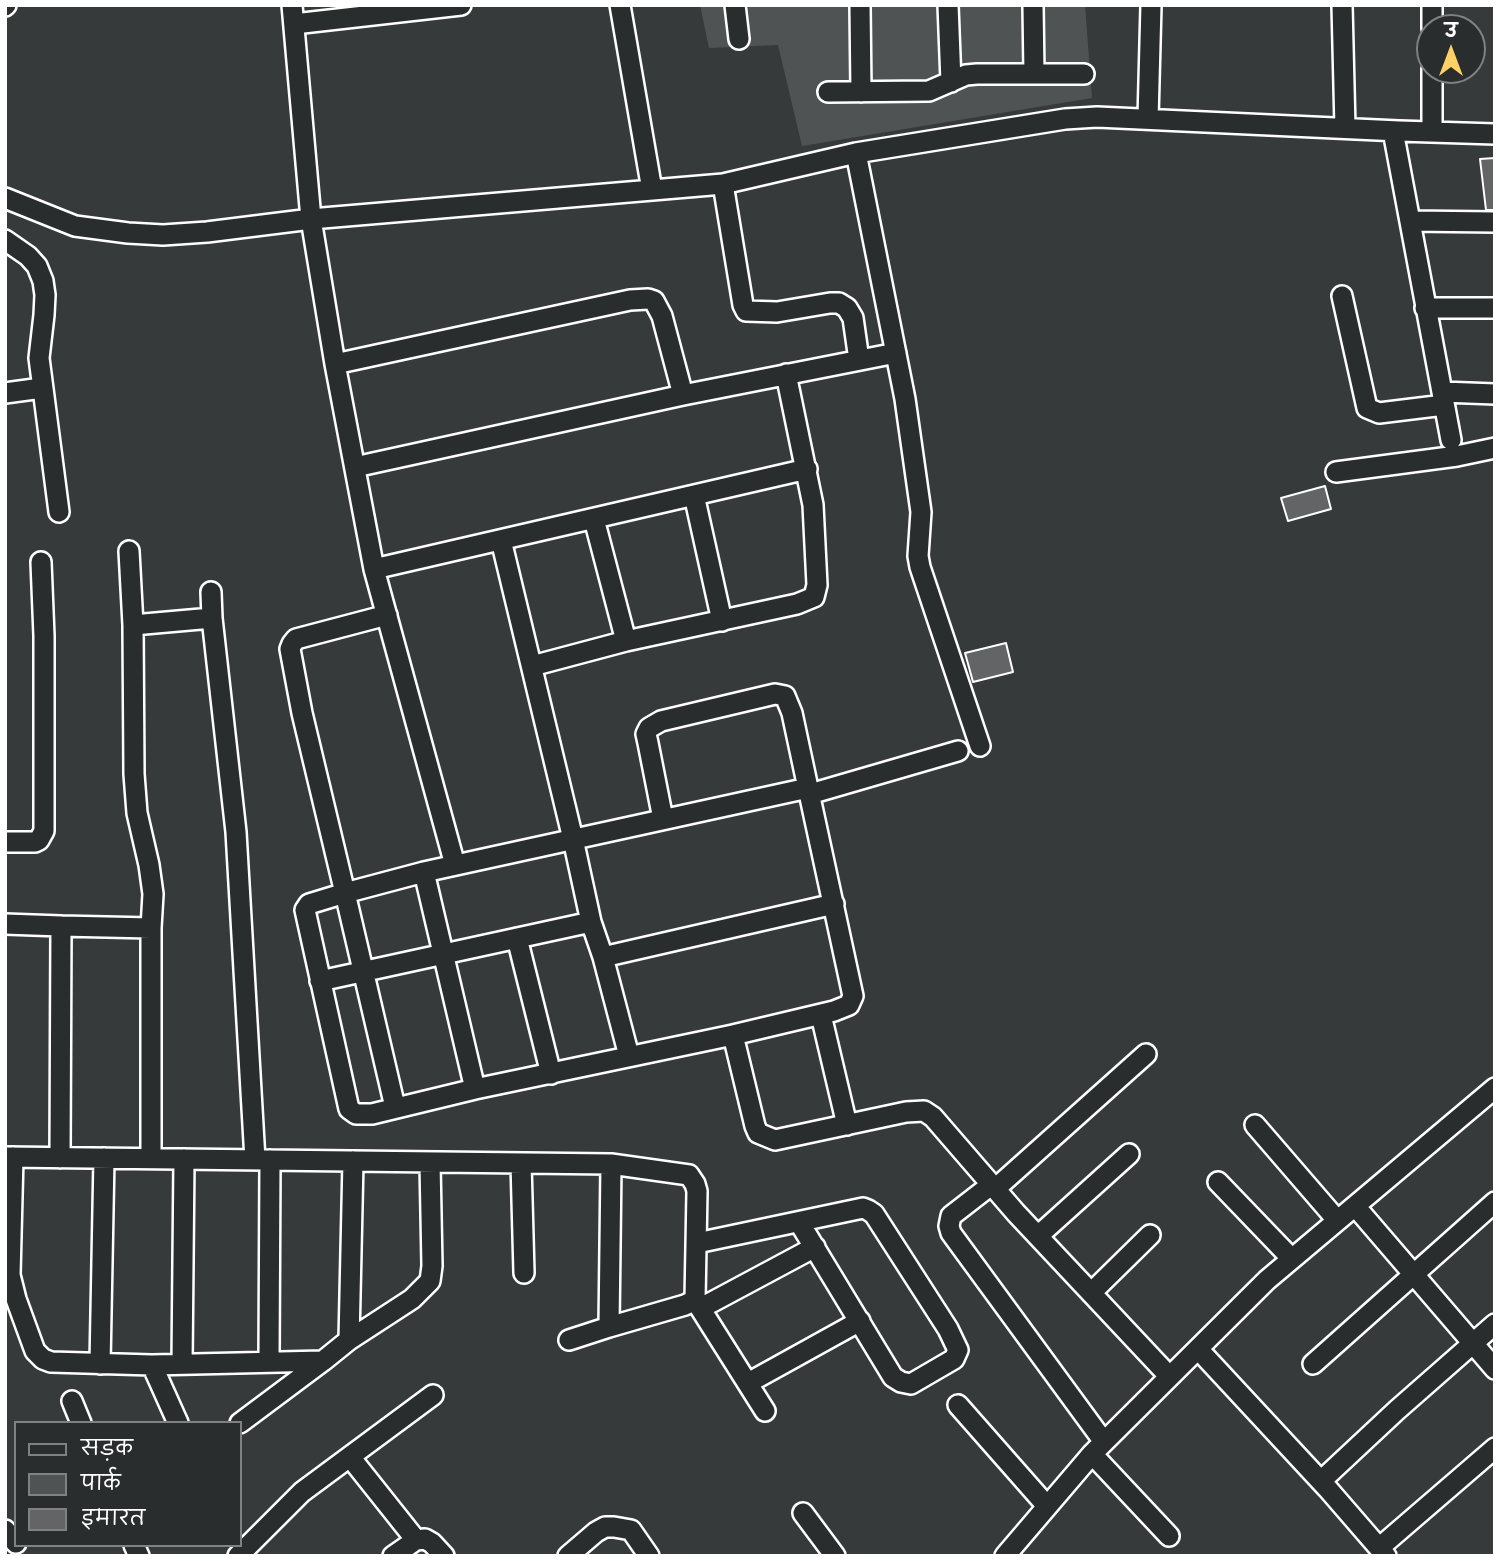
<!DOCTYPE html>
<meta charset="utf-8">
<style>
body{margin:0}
#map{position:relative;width:1500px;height:1561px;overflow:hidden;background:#373a3b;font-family:Mali,"Playpen Sans Deva",sans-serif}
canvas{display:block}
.frame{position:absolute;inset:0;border:7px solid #fff;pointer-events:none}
.legend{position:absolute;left:14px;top:1421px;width:228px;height:126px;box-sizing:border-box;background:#2a2d2e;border:2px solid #7f8182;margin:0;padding:9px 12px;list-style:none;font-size:21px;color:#fff}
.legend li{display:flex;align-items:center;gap:14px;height:35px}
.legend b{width:35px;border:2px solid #7f8182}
.north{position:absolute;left:1416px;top:14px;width:70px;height:70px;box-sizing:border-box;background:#2a2d2e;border:2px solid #7f8182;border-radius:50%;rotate:0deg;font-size:19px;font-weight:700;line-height:28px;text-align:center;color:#fff}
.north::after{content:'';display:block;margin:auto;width:24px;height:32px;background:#ffd166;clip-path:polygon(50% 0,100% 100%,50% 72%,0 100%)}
</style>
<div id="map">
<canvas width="1500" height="1561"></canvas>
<div class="frame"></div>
<ul class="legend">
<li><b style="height:9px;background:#2a2d2e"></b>सड़क</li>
<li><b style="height:19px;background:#505354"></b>पार्क</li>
<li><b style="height:19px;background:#636465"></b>इमारत</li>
</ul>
<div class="north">उ</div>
</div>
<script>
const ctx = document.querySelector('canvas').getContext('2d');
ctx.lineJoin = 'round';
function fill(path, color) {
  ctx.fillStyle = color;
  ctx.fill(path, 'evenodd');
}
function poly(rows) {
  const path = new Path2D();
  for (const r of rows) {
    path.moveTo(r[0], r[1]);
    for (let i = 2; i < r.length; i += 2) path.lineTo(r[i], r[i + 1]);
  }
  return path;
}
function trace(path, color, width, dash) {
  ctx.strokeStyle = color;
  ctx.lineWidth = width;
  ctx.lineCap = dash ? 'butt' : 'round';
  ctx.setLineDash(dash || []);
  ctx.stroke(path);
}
fill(poly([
 [700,5,1085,5,1092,98,802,146,778,45,709,48]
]), '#505354');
const building = poly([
 [1495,158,1495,210,1486,210,1480,159,1495,158],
 [1325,486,1331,509,1288,521,1281,498,1325,486],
 [1006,643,1013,672,973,682,965,653,1006,643]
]);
fill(building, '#636465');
trace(building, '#fff', 2);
const minor = poly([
 [292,5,311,219,335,364,374,569,455,865],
 [620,5,652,190],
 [735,5,739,39],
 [860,5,861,92],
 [948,5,951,82],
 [1033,5,1034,74],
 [1342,5,1345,128],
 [1432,5,1432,28],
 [5,6,6,5],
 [294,24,461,5],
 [1432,70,1432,132],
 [828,92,929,91,966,75,977,74,1084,74],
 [1148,119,1151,5],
 [1393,131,1451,440],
 [856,153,905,399,921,512,918,556,920,567,980,746],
 [723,184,743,305,746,311,777,312,830,303,839,303,847,308,853,318,859,360],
 [5,198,75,226,128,233,163,235,207,232,311,219,723,184,856,153,1065,119,1097,117,1399,131,1495,134],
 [1410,221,1495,222],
 [5,240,28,256,37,266,43,281,45,295,44,315,39,358,59,512],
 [1342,296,1367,408,1379,413,1444,405],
 [1425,308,1495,308],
 [335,364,630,300,648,299,654,301,662,316,683,395],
 [1442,392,1495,394],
 [5,393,42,388],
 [355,467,683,395,896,353],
 [1336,472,1457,456,1495,448],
 [694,495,722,621],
 [594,519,626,641],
 [501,540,573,839,591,922,603,957,629,1056],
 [374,569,807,469],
 [211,592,212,618],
 [387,615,296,639,292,644,290,649,302,713,345,893,309,904,305,910,349,1109,356,1114,372,1114,475,1089,733,1035,834,1011,849,1005,853,996,808,788,424,872,345,893,395,1107],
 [133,625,212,618,236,832,255,1160],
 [532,666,626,641,797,604,814,597,817,585,813,505,786,374],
 [810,794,958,751],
 [663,819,648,743,646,734,649,728,661,721,775,694,785,696,792,713,808,788],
 [5,842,35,842,39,840,44,831,44,636,41,562],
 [424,872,475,1089],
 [5,924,61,926],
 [517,938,551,1074],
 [603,957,834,904],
 [320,981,591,922],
 [821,1015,847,1125],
 [733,1035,755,1126,758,1133,775,1140,906,1112,924,1111,933,1117,1016,1213,1169,1376],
 [1255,1125,1337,1220],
 [5,1157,611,1164,689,1175,695,1184,697,1191,695,1300,765,1411],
 [13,1157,10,1275,16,1299,35,1351,43,1359,51,1362,152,1365,323,1361,349,1340,353,1161],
 [60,1158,61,926,151,928,153,894,149,865,137,813,134,774,133,625,129,551],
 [151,1158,151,928],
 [521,1163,524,1273],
 [1218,1182,1292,1259],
 [991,1185,951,1216,949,1226,951,1233,1104,1442],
 [995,1189,1146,1054],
 [1355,1206,1495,1369],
 [1038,1236,1129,1154],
 [697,1243,863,1208,868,1210,874,1214,948,1329,958,1350,954,1359,911,1384,901,1382,893,1377,799,1222],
 [1091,1293,1150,1235],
 [701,1308,815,1247],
 [609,1327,685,1305,695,1300],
 [349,1340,412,1299,430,1281,432,1266,430,1163],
 [569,1340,609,1327,611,1164],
 [1198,1349,1328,1489,1386,1556],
 [269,1361,270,1160],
 [100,1364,104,1158],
 [182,1364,184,1159],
 [1313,1364,1495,1202],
 [152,1365,178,1423],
 [748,1383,860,1321],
 [72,1401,81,1423],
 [958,1405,1046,1505],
 [240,1423,323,1361],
 [1092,1454,1169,1536],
 [350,1457,416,1540],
 [1321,1481,1397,1410,1495,1324],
 [803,1513,835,1556],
 [5,1530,16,1543],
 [134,1545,139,1556],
 [1379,1548,1495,1448],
 [238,1556,302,1492,433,1395],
 [393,1556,416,1540,425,1539,432,1543,444,1556],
 [568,1556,596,1532,605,1527,614,1527,631,1530,649,1556],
 [1005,1556,1092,1454,1267,1280,1495,1088]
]);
trace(minor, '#fff', 24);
trace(minor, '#2a2d2e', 19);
</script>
